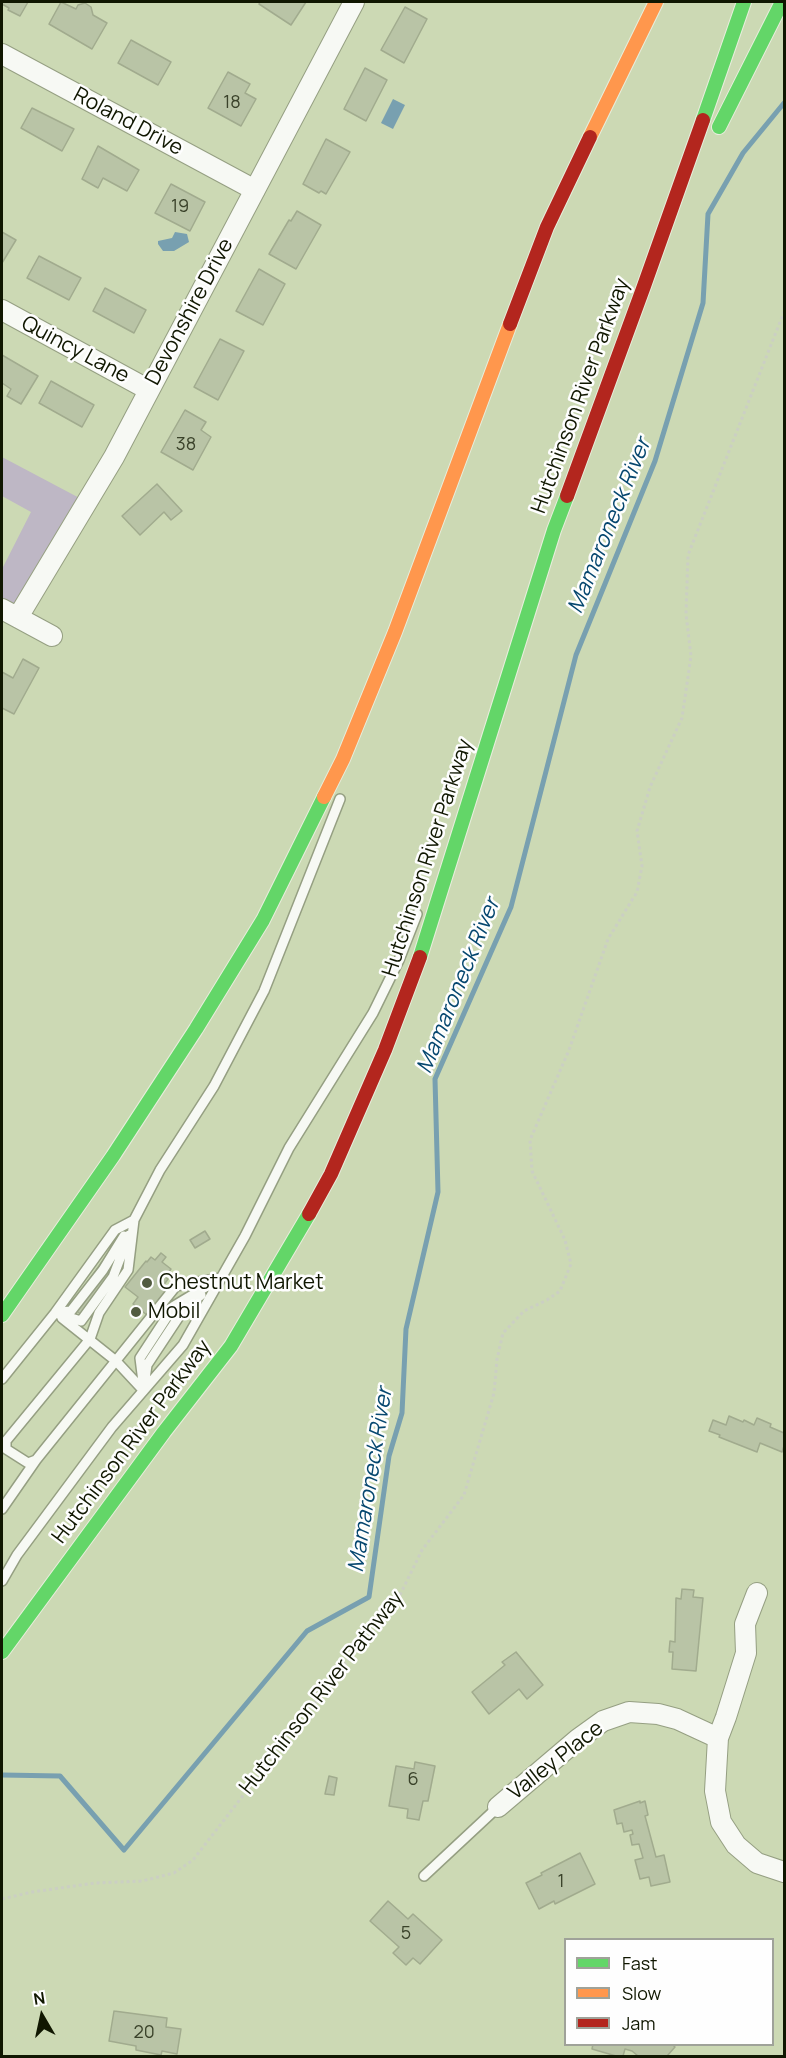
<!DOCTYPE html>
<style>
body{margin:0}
#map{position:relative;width:786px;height:2058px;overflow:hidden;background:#ccd9b4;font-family:Manrope,sans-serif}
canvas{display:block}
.frame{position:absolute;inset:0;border:3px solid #101701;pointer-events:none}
.legend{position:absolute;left:564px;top:1938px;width:210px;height:108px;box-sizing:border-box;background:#fefefe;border:2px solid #9fa299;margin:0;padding:8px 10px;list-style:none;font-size:18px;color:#101701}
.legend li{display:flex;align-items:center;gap:12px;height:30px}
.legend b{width:30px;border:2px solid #9fa299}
.north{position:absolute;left:12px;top:1986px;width:60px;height:60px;-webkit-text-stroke:4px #fefefe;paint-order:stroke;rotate:351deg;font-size:16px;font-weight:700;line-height:24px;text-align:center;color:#101701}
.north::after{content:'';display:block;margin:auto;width:21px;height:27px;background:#101701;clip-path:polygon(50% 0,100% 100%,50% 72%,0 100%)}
</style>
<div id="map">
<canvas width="786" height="2058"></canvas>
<div class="frame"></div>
<ul class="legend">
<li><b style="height:8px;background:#63d668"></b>Fast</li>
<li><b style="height:8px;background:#ff974d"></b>Slow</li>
<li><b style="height:8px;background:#b3261e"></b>Jam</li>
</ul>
<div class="north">N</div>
</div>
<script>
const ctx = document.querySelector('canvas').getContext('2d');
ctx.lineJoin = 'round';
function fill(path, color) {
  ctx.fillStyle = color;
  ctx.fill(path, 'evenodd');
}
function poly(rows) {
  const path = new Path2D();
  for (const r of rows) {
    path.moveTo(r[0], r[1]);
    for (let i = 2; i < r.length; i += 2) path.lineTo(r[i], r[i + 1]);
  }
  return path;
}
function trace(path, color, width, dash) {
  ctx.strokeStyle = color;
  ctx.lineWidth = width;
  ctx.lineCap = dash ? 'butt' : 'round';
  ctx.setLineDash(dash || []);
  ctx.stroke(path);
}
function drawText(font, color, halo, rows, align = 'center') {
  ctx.font = font + ' Manrope,sans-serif';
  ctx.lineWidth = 5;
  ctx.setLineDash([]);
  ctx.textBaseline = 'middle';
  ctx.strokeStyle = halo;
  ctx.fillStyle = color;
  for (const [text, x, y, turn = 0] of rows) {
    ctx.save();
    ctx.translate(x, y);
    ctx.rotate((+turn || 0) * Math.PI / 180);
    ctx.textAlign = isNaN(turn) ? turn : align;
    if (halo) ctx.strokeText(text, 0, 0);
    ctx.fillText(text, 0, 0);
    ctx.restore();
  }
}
fill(poly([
 [2,457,87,502,18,617,2,609,2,569,31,512,2,496]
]), '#beb7c5');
fill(poly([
 [393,99,405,105,393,129,381,123],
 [175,232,187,234,189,242,174,251,163,251,158,244,158,241,172,238]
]), '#78a0b0');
trace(poly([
 [2,1775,60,1776,124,1850,307,1631,369,1597,389,1456,402,1413,406,1329,438,1192,435,1079,511,907,576,655,655,461,703,303,708,214,743,153,784,103]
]), '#78a0b0', 5);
const building = poly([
 [2,2,28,2,20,16,8,10,9,8,2,4,2,2],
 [61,2,76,9,78,5,85,3,91,7,93,15,107,23,92,49,49,24,61,2],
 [260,2,306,2,291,25,259,4,260,2],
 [405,7,427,19,404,63,381,50,405,7],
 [131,40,171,62,158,85,118,63,131,40],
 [365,68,387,80,366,121,344,109,365,68],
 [228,72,250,84,245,93,256,99,241,126,208,108,228,72],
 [32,108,74,129,62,151,21,128,32,108],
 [326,139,350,152,326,194,321,191,319,193,303,184,326,139],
 [98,146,139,170,127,191,103,178,98,188,82,179,98,146],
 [171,184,205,202,190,231,155,213,171,184],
 [297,211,321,225,296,269,269,254,289,220,291,221,297,211],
 [2,232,16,240,2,263,2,232],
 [39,256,81,278,69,300,27,278,39,256],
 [259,269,285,284,263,325,236,311,259,269],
 [105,288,146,310,134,333,93,311,105,288],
 [220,339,244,351,218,400,194,387,220,339],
 [2,355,38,376,21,404,7,396,11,389,2,383,2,355],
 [51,381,94,405,82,427,39,403,51,381],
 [185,410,206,422,201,430,211,437,193,470,161,452,185,410],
 [157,484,182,511,171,520,164,512,140,535,122,516,157,484],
 [23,659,39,668,14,714,2,708,2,672,13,678,23,659],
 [205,1231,210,1239,195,1248,190,1240,205,1231],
 [161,1253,166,1257,162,1262,171,1269,165,1277,168,1279,163,1286,167,1290,147,1315,133,1304,138,1297,125,1287,146,1261,147,1262,151,1257,155,1260,161,1253],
 [102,1262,120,1275,87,1319,70,1306,102,1262],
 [729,1416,743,1422,744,1420,754,1425,757,1418,771,1424,770,1427,784,1433,784,1446,782,1452,760,1443,757,1452,719,1437,720,1435,709,1431,713,1420,726,1425,729,1416],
 [682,1589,694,1590,693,1597,703,1598,696,1671,672,1669,673,1652,669,1652,670,1641,675,1642,676,1598,681,1599,682,1589],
 [516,1652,543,1685,527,1699,519,1689,489,1714,472,1692,505,1665,502,1662,516,1652],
 [415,1762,435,1766,428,1801,423,1801,419,1820,407,1818,408,1809,389,1806,396,1766,414,1769,415,1762],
 [329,1776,337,1778,334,1795,325,1794,329,1776],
 [640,1801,640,1803,645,1801,648,1815,645,1816,656,1857,664,1855,670,1882,651,1886,649,1877,640,1879,635,1860,643,1858,639,1844,632,1845,630,1835,633,1834,632,1830,624,1832,622,1823,617,1824,614,1810,640,1801],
 [580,1853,595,1884,555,1904,554,1901,539,1909,526,1883,542,1875,541,1873,580,1853],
 [388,1901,408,1919,413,1914,442,1940,420,1964,413,1958,406,1965,393,1953,399,1947,370,1921,388,1901],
 [114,2011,167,2018,166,2027,181,2029,177,2054,162,2051,161,2055,136,2050,136,2046,109,2041,114,2011],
 [593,2044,672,2044,675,2047,667,2056,638,2056,632,2051,625,2049,623,2056,616,2056,592,2049,593,2044]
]);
fill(building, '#b9c4a6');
trace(building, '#a1ab8e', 1.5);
const lane = poly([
 [134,1220,128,1270,99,1313,90,1339,6,1441,6,1449,28,1463,36,1460,176,1286,221,1278],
 [60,1312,71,1311,103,1270,124,1236],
 [55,1313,81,1321,113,1277,129,1235],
 [62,1318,116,1361,143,1390],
 [2,1379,55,1313,115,1230,134,1220,160,1170,214,1086,264,991,340,799],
 [145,1379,147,1365,184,1309,201,1295],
 [144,1390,140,1358,174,1306,214,1282],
 [2,1509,36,1460],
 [2,1581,17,1555,112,1427,183,1345,245,1236,289,1148,373,1013,399,960,417,914],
 [424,1876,498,1807]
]);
const street = poly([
 [2,54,255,190],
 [2,310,149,390],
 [2,609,52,636],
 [18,617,114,457,354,2],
 [757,1593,745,1624,746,1653,726,1717,718,1738,715,1791,721,1822,736,1845,757,1863,784,1872],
 [498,1807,578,1739,603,1721,629,1712,658,1714,677,1719,718,1738]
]);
const fast = poly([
 [703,120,744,2],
 [719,127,782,2],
 [420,957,554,530,567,496],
 [2,1315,113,1156,196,1029,263,920,324,797],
 [2,1652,164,1432,231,1346,309,1214]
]);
const slow = poly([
 [590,137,656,2],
 [324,797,343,759,395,632,510,324]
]);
const jam = poly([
 [510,324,547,227,590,137],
 [567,496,644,286,703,120],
 [309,1214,331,1174,385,1050,420,957]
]);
trace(lane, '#959f82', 12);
trace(street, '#959f82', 22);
trace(fast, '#e8eedd', 16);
trace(slow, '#e8eedd', 16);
trace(jam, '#e8eedd', 16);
trace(poly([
 [2,1899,32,1892,95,1883,142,1881,174,1873,193,1860,343,1667,367,1631,399,1597,422,1550,464,1495,494,1393,497,1359,503,1333,524,1311,547,1300,560,1291,571,1264,565,1240,532,1171,530,1140,569,1050,608,939,637,892,642,866,637,831,650,787,682,718,691,656,686,614,688,555,784,312]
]), '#cbcfc3', 3, [3, 3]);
trace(lane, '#f7f9f4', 9);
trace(street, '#f7f9f4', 20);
trace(fast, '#63d668', 14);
trace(slow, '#ff974d', 14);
trace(jam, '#b3261e', 14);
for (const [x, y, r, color] of [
 [147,1283,6,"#525b40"],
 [136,1312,6,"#525b40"]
]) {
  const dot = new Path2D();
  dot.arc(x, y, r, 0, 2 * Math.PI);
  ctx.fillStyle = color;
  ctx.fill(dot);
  trace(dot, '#fefefe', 2);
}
drawText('18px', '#3a422a', null, [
 ["18",232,103],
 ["19",180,207],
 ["38",186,445],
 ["6",413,1780],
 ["1",561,1882],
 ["5",406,1934],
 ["20",144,2033]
]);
drawText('21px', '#101701', '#fefefe', [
 ["Roland Drive",128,122,28],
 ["Devonshire Drive",190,312,-62],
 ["Quincy Lane",75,350,28],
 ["Hutchinson River Parkway",581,396,-70],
 ["Hutchinson River Parkway",428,858,-72],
 ["Hutchinson River Parkway",132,1442,-53],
 ["Hutchinson River Pathway",322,1693,-52],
 ["Valley Place",556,1761,-38]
]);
drawText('21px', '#101701', '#fefefe', [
 ["Chestnut Market",159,1283],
 ["Mobil",148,1312]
], 'left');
drawText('italic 22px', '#06476f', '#fefefe', [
 ["Mamaroneck River",610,526,-68],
 ["Mamaroneck River",459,986,-68],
 ["Mamaroneck River",371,1480,-81]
]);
</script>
